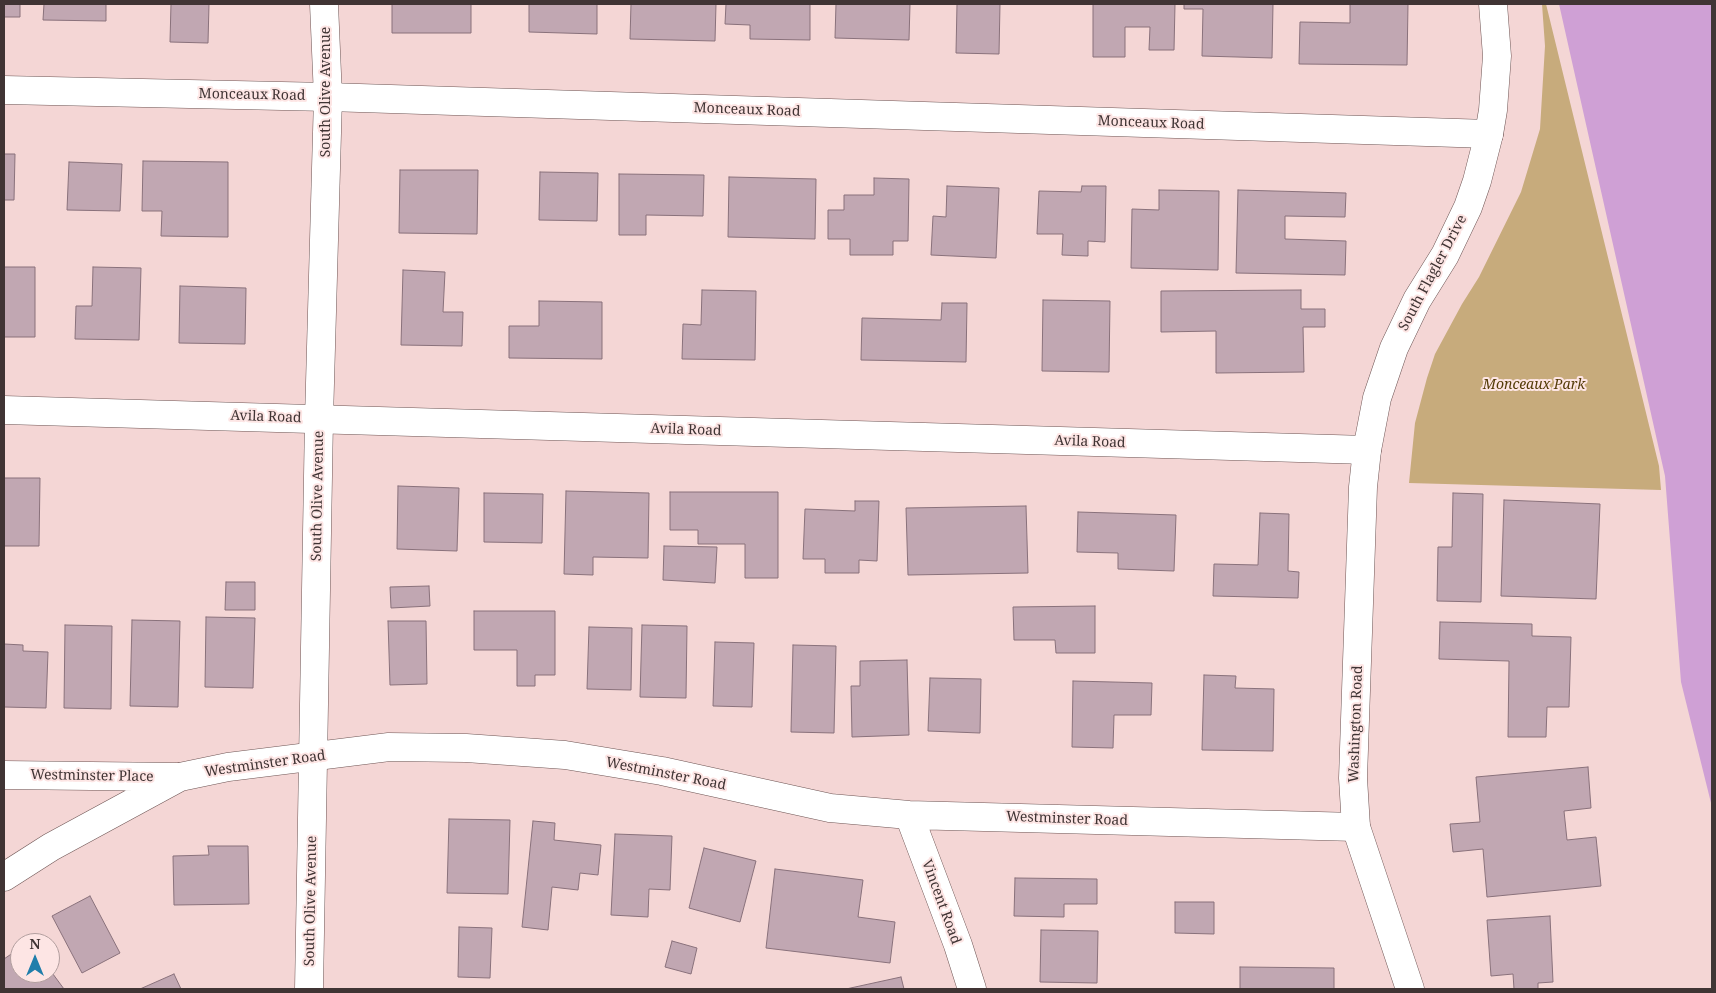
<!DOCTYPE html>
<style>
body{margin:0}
#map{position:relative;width:1716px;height:993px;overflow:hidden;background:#f4d6d5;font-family:"Noto Serif",serif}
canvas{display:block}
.frame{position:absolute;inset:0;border:5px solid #403434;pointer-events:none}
.north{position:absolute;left:10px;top:933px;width:50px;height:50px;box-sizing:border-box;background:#fde5e4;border:1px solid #b19e9e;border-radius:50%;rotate:0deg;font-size:14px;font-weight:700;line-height:20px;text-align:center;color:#403434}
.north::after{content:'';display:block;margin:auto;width:18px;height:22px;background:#207eab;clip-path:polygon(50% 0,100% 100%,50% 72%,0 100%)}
</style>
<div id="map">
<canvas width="1716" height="993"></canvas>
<div class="frame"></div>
<div class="north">N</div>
</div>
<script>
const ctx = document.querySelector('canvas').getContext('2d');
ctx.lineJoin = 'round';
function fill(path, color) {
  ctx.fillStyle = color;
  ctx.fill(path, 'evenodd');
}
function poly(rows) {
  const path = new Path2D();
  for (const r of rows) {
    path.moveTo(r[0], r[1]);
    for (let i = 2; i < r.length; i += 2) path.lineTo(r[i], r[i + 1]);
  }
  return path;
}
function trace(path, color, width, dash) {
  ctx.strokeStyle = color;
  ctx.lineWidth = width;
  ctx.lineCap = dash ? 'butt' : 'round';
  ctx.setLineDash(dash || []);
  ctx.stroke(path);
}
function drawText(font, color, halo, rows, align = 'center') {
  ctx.font = font + ' "Noto Serif",serif';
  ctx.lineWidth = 4;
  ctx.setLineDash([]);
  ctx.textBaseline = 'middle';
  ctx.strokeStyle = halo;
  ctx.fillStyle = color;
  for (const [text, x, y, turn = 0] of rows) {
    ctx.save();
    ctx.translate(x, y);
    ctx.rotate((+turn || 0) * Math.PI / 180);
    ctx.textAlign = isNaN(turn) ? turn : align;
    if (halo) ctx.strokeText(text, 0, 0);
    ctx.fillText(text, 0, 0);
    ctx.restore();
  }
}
fill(poly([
 [1542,4,1546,4,1659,466,1661,490,1409,483,1415,423,1427,378,1435,354,1462,304,1479,277,1521,192,1540,129,1545,46]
]), '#c7ab7c');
fill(poly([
 [1559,4,1712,4,1712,807,1681,682,1665,476]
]), '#cfa0d5');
const building = poly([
 [4,4,20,4,20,17,4,17,4,4],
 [44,4,106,4,106,21,43,20,44,4],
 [171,4,209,4,208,43,170,42,171,4],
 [392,4,471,4,471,33,392,33,392,4],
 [529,4,597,4,597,34,529,32,529,4],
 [631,4,716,4,715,41,630,39,631,4],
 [726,4,810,4,810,40,750,39,750,25,725,24,726,4],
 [836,4,910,4,909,40,835,38,836,4],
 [957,4,1000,4,999,54,956,53,957,4],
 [1093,4,1175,4,1174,50,1149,50,1150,27,1125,27,1125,57,1093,57,1093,4],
 [1184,4,1273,4,1272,58,1202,56,1203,9,1184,9,1184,4],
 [1350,4,1408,4,1407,65,1299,64,1300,22,1350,23,1350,4],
 [4,154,15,154,14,200,4,200,4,154],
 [143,161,228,162,228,237,161,236,162,211,142,211,143,161],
 [69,162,122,164,120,211,67,210,69,162],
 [400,170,478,170,477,234,399,233,400,170],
 [540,172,598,173,597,221,539,220,540,172],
 [619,174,704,175,703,216,646,215,646,235,619,235,619,174],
 [729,177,816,179,815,239,728,237,729,177],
 [874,178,909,179,908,241,893,241,893,255,850,255,850,239,828,239,828,210,844,210,844,195,874,195,874,178],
 [947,186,999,188,996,258,931,255,933,216,946,217,947,186],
 [1082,186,1106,186,1105,242,1088,241,1088,256,1062,255,1063,234,1037,234,1039,191,1081,192,1082,186],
 [1159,190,1219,191,1218,270,1131,268,1132,209,1159,210,1159,190],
 [1238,190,1346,193,1345,217,1285,216,1285,239,1346,241,1345,275,1236,273,1238,190],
 [4,267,35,267,35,337,4,337,4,267],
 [93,267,141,268,139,340,75,339,76,306,92,306,93,267],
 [403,270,445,272,443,312,463,312,462,346,401,345,403,270],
 [180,286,246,288,245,344,179,343,180,286],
 [702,290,756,291,755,360,682,359,683,324,701,325,702,290],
 [1301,290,1301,309,1325,309,1325,327,1303,327,1304,372,1216,373,1216,331,1161,332,1161,291,1301,290],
 [1043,300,1110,301,1109,372,1042,371,1043,300],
 [539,301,602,302,602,359,509,358,509,326,539,326,539,301],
 [942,303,967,303,966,362,861,360,862,318,941,320,942,303],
 [4,478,40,478,39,546,4,546,4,478],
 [398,486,459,488,457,551,397,549,398,486],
 [566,491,649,493,648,558,593,557,593,575,564,574,566,491],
 [670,492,778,492,778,578,745,578,745,544,698,544,698,530,670,530,670,492],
 [484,493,543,494,542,543,484,542,484,493],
 [1453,493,1483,494,1481,602,1437,601,1438,547,1452,547,1453,493],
 [1504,500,1600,504,1596,599,1501,596,1504,500],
 [855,501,879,501,877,561,859,560,859,573,825,573,825,559,803,559,805,509,855,511,855,501],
 [1026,506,1028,573,908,575,906,508,1026,506],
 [1078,512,1176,515,1174,571,1118,569,1118,553,1077,552,1078,512],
 [1260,513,1289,514,1288,571,1299,572,1298,598,1213,596,1214,564,1258,565,1260,513],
 [664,546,717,547,715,583,663,580,664,546],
 [226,582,255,582,255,610,225,610,226,582],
 [429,586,430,606,391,608,390,587,429,586],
 [1095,606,1095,653,1056,653,1055,640,1014,640,1013,607,1095,606],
 [474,611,555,611,555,675,535,675,535,686,517,686,517,650,474,650,474,611],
 [206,617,255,618,253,688,205,687,206,617],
 [132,620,180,621,178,707,130,706,132,620],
 [388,621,426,621,427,684,390,685,388,621],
 [1440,622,1532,624,1532,636,1571,637,1569,707,1547,707,1546,737,1508,737,1509,661,1439,659,1440,622],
 [65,625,112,626,111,709,64,708,65,625],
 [642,625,687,626,686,698,640,697,642,625],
 [589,627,632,628,631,690,587,689,589,627],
 [715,642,754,643,752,707,713,706,715,642],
 [4,644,23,645,23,651,48,652,46,708,4,707,4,644],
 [793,645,836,646,834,733,791,732,793,645],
 [907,660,909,735,852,737,851,686,860,686,860,661,907,660],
 [1204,675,1236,676,1235,688,1274,689,1273,751,1202,750,1204,675],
 [930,678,981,679,980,733,928,731,930,678],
 [1073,681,1152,683,1151,715,1114,715,1113,748,1072,747,1073,681],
 [1588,767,1591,808,1564,811,1567,840,1596,837,1601,886,1487,897,1483,849,1453,852,1450,824,1480,822,1476,777,1588,767],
 [449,819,510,820,508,894,447,893,449,819],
 [533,821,555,823,554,840,601,845,598,875,580,873,578,890,552,887,548,930,522,927,533,821],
 [615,834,672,836,670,890,649,889,648,917,611,915,615,834],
 [208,846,248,846,249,904,174,905,173,856,209,855,208,846],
 [704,848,756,861,740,922,689,908,704,848],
 [775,869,863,880,858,917,895,922,890,963,766,948,775,869],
 [1015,878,1097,879,1097,904,1064,904,1064,917,1014,916,1015,878],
 [90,896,120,953,82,973,52,916,90,896],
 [1175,902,1214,902,1214,934,1175,933,1175,902],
 [1550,916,1553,982,1538,983,1538,989,1514,989,1513,974,1491,976,1487,920,1550,916],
 [459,927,492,928,490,978,458,977,459,927],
 [1041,930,1098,931,1097,983,1040,982,1041,930],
 [672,941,697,948,691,974,665,967,672,941],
 [20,948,20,973,50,973,50,970,64,989,4,989,4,959,20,948],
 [1240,967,1334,968,1334,989,1240,989,1240,967],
 [174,974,181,989,140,989,174,974],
 [901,977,904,989,846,989,901,977]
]);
fill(building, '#c1a7b2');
trace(building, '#89717b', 1);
const minor = poly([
 [4,90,328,97,1489,134],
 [4,410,1367,450],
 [4,775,178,777],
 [909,815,958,945,972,989],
 [4,877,51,847,180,777,228,767,389,747,466,748,565,755,662,771,830,808,909,815,1356,827]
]);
const tertiary = poly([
 [309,989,319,419,328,97,324,4],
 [1410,989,1356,827,1353,778,1363,487,1367,450,1377,398,1394,348,1417,300,1445,255,1468,207,1477,181,1489,134,1493,110,1497,56,1493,4]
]);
trace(minor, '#6e5554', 29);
trace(tertiary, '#6e5554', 29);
trace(minor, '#fff', 28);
trace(tertiary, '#fff', 28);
drawText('14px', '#403434', '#fde5e4', [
 ["South Olive Avenue",326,92,-90],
 ["Monceaux Road",252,95,1],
 ["Monceaux Road",747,110,2],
 ["Monceaux Road",1151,123,2],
 ["South Flagler Drive",1433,273,-62],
 ["Avila Road",266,417,2],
 ["Avila Road",686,430,2],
 ["Avila Road",1090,442,2],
 ["South Olive Avenue",318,496,-89],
 ["Washington Road",1356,724,-88],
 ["Westminster Road",265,764,-8],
 ["Westminster Road",666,774,11],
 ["Westminster Place",92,776,1],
 ["Westminster Road",1067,819,2],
 ["South Olive Avenue",311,901,-89],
 ["Vincent Road",941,902,70]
]);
drawText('italic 14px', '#543b07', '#fde5e4', [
 ["Monceaux Park",1534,385]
]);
</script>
